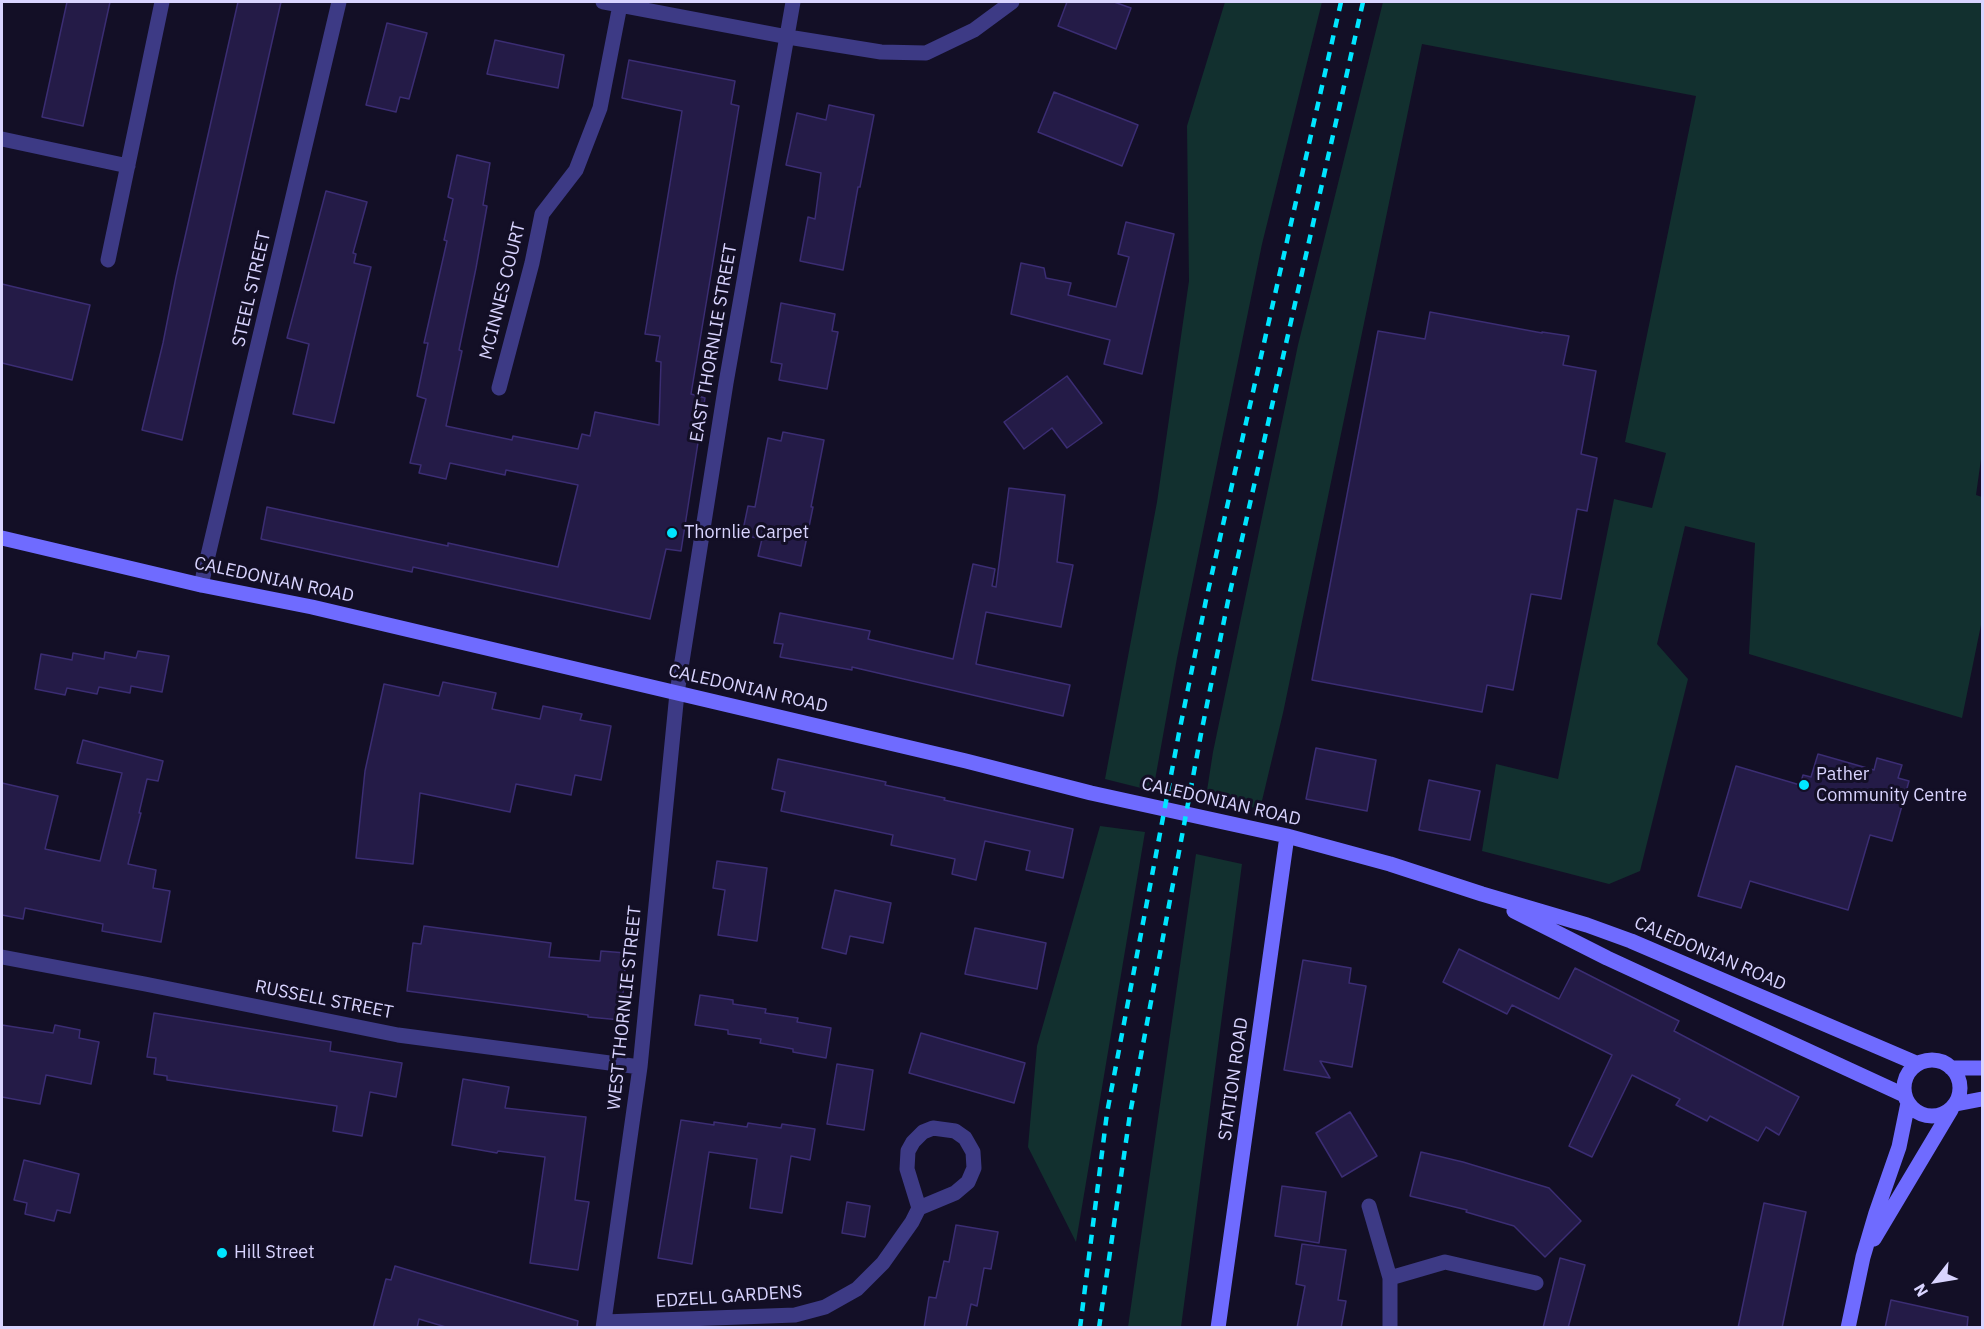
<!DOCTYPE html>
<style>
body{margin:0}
#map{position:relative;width:1984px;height:1329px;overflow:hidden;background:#130f26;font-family:"IBM Plex Sans",sans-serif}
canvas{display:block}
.frame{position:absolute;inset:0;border:3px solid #d9d4ff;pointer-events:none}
.north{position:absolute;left:1906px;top:1251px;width:60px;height:60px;-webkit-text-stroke:4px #130f26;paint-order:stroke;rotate:239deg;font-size:16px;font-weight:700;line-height:24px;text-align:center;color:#d9d4ff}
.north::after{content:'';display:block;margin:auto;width:21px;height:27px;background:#d9d4ff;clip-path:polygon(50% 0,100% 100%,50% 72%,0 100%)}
</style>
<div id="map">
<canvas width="1984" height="1329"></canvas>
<div class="frame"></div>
<div class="north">N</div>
</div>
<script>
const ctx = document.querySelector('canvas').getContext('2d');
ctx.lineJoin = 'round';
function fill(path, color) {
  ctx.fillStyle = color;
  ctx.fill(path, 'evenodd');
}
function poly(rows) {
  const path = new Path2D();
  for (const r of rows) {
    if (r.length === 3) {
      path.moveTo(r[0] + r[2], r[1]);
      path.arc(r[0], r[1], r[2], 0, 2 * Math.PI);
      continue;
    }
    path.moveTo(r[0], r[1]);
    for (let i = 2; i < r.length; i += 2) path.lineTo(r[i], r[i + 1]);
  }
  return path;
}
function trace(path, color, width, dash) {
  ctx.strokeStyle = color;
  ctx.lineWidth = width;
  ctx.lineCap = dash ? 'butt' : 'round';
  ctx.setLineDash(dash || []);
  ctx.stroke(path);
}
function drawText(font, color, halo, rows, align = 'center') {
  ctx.font = font + ' "IBM Plex Sans",sans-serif';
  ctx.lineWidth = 6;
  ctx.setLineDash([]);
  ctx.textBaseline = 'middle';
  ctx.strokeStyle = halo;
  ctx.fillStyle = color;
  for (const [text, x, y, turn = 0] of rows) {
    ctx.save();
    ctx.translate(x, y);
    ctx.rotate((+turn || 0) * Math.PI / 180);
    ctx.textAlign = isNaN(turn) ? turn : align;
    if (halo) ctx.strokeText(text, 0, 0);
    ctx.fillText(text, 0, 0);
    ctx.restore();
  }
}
fill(poly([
 [1225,2,1322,2,1262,244,1177,658,1153,791,1105,779,1157,502,1189,281,1187,126],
 [1383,2,1982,2,1982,452,1976,495,1982,497,1982,620,1962,718,1749,654,1755,543,1685,526,1657,644,1688,679,1640,871,1609,884,1482,851,1496,764,1558,779,1614,499,1652,508,1666,453,1625,442,1696,96,1422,44,1283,713,1260,809,1206,797,1213,752,1298,345],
 [1100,826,1145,832,1076,1242,1028,1147,1037,1046],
 [1196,854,1242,864,1181,1327,1128,1327]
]), '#12302f');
const building = poly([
 [67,2,110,2,83,126,42,117,67,2],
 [238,2,281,2,182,440,142,430,163,343,176,277,238,2],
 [1067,2,1114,2,1131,8,1116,49,1058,26,1067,2],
 [387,23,427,33,409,99,400,97,396,112,366,105,387,23],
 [495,40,564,55,558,88,487,74,495,40],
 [629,60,735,81,731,104,739,106,691,394,705,398,681,551,666,549,650,619,413,567,412,572,261,539,267,507,448,546,448,543,558,567,578,485,506,470,505,475,450,463,446,479,419,473,421,465,410,463,426,399,417,396,428,343,424,343,447,241,444,240,453,199,448,197,457,155,490,163,483,205,487,206,476,268,459,350,462,351,446,426,512,440,513,436,578,449,582,434,590,436,595,412,659,425,661,362,656,361,660,336,645,334,682,111,622,98,629,60],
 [1054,92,1138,125,1122,166,1038,132,1054,92],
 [829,105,874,115,860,187,858,187,843,270,800,261,808,217,815,219,821,173,786,165,797,113,826,120,829,105],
 [326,191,367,202,353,253,356,254,354,263,371,267,334,423,293,414,309,344,287,338,326,191],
 [1126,222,1174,234,1142,374,1104,364,1110,340,1011,314,1021,263,1044,268,1046,278,1071,283,1068,295,1116,307,1129,257,1118,254,1126,222],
 [2,284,90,305,72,380,2,363,2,284],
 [781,303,835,314,832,331,838,332,827,389,779,380,782,364,771,362,781,303],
 [1430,312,1542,333,1542,332,1569,336,1563,365,1596,371,1581,454,1597,458,1587,511,1577,509,1561,599,1531,594,1513,690,1487,685,1482,712,1312,680,1378,331,1425,339,1430,312],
 [1067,376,1102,423,1067,448,1052,428,1024,449,1004,422,1067,376],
 [783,432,824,440,811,507,813,507,801,566,758,556,762,539,742,535,748,506,755,507,768,438,781,441,783,432],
 [1009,488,1065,495,1057,562,1073,565,1061,627,986,612,976,664,1070,685,1063,716,852,667,852,670,780,657,783,644,774,643,780,613,870,631,868,639,953,659,973,564,995,569,992,586,996,587,1009,488],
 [138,651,169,656,162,692,131,686,130,693,99,687,97,694,67,688,65,695,35,689,41,654,72,660,73,653,104,659,105,652,136,658,138,651],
 [443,682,496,693,492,709,540,719,543,706,582,714,580,720,611,726,601,780,575,775,571,795,516,784,510,812,420,793,413,864,356,858,365,771,384,684,439,696,443,682],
 [83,740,163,761,158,781,147,779,139,813,141,813,128,864,156,870,153,888,170,891,161,942,102,931,103,924,25,908,23,919,2,915,2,783,58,796,45,849,100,861,122,773,77,763,83,740],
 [1316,748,1376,760,1367,811,1306,799,1316,748],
 [1818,754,1874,770,1877,758,1902,765,1898,778,1909,781,1892,841,1870,835,1848,910,1750,881,1741,908,1698,896,1736,766,1800,785,1803,775,1811,777,1818,754],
 [778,759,886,782,885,785,945,798,944,800,1073,829,1063,878,1026,870,1030,851,985,841,976,880,952,874,955,859,891,845,893,835,781,811,785,792,772,789,778,759],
 [1429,780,1480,791,1470,840,1419,830,1429,780],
 [717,861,767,868,757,941,718,935,725,890,713,888,717,861],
 [835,890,891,903,883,943,850,936,846,954,822,948,835,890],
 [424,926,551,943,549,957,600,961,601,951,626,953,621,1020,588,1017,588,1015,407,991,413,943,421,944,424,926],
 [975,928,1046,943,1037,989,965,974,975,928],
 [1459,949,1559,999,1575,968,1679,1021,1674,1031,1799,1097,1779,1135,1766,1127,1758,1141,1710,1116,1707,1121,1676,1105,1680,1099,1632,1075,1592,1157,1569,1146,1612,1055,1512,1005,1507,1014,1443,982,1459,949],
 [1303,960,1351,968,1349,983,1366,986,1352,1067,1320,1061,1330,1078,1284,1070,1303,960],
 [700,995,733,1000,733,1004,766,1009,765,1013,798,1018,797,1022,831,1028,826,1058,793,1052,793,1049,760,1043,761,1039,728,1034,728,1030,695,1025,700,995],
 [154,1013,331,1042,330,1051,402,1063,396,1097,370,1092,362,1136,333,1131,337,1106,167,1080,167,1076,154,1074,156,1058,147,1057,154,1013],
 [2,1025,53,1033,55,1025,80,1030,79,1038,99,1042,91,1084,46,1075,40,1104,2,1097,2,1025],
 [921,1033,1025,1063,1014,1103,909,1073,921,1033],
 [837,1064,873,1070,864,1130,827,1124,837,1064],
 [463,1079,509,1087,505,1108,586,1117,575,1200,589,1202,578,1270,530,1263,545,1157,498,1151,497,1153,452,1145,463,1079],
 [1350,1112,1377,1156,1342,1177,1316,1133,1350,1112],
 [681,1120,714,1125,714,1122,747,1127,748,1123,781,1128,782,1124,815,1129,810,1160,791,1156,782,1213,750,1208,757,1159,709,1152,692,1264,658,1258,681,1120],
 [1421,1152,1463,1162,1549,1188,1581,1221,1545,1257,1514,1226,1466,1212,1467,1210,1410,1196,1421,1152],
 [24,1160,79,1174,70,1213,57,1210,54,1221,25,1214,27,1203,14,1200,24,1160],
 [1282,1186,1326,1192,1319,1243,1275,1236,1282,1186],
 [847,1202,870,1206,865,1237,842,1233,847,1202],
 [1764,1203,1806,1212,1782,1328,1738,1328,1764,1203],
 [956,1225,998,1232,991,1269,984,1268,977,1306,971,1304,966,1328,924,1328,929,1297,936,1298,944,1261,949,1262,956,1225],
 [1302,1244,1346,1250,1338,1300,1346,1301,1341,1328,1297,1328,1305,1286,1296,1284,1302,1244],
 [1560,1258,1585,1265,1568,1328,1543,1328,1560,1258],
 [395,1266,578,1321,577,1328,449,1328,419,1319,417,1328,373,1328,386,1279,391,1280,395,1266],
 [1891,1300,1968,1317,1967,1328,1885,1328,1891,1300]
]);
fill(building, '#241b47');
trace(building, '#3b2d73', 1.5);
trace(poly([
 [603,2,788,37,881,52,926,53,974,30,1012,2],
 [2,139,128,166],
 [108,260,162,2],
 [499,388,532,263,542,214,576,170,600,108,620,5],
 [201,585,339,2],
 [2,957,145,984,398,1035,640,1067],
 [1369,1206,1390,1278,1390,1328],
 [1390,1278,1445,1262,1536,1283],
 [604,1322,795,1315,825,1307,857,1289,883,1263,912,1222,919,1208,907,1169,908,1151,913,1142,923,1132,933,1128,955,1131,965,1138,973,1152,974,1168,968,1182,955,1193,919,1208],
 [603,1328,640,1067,677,693,726,383,793,2]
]), '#3d3a85', 15);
trace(poly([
 [2,538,201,585,312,607,966,761,1091,793,1287,836,1390,864,1482,894,1587,925,1631,941,1918,1064],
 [1514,911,1607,958,1904,1095],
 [1932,1088,28],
 [1951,1068,1982,1068],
 [1956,1104,1982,1099],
 [1874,1239,1951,1110],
 [1218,1328,1287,836],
 [1848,1328,1863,1257,1876,1213,1899,1147,1908,1103]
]), '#6f6bff', 15);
trace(poly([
 [1080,1328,1107,1113,1179,733,1206,600,1341,2],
 [1099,1328,1130,1114,1201,734,1228,601,1363,2]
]), '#00e5ff', 4.5, [9, 8]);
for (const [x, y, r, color] of [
 [672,533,6,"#00e5ff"],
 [1804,785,6,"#00e5ff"],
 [222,1253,6,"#00e5ff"]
]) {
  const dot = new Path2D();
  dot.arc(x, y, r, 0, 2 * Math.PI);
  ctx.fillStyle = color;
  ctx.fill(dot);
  trace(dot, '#130f26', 2);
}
drawText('18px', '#d9d4ff', '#130f26', [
 ["STEEL STREET",252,289,-77],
 ["MCINNES COURT",503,291,-76],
 ["EAST THORNLIE STREET",714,343,-80],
 ["CALEDONIAN ROAD",274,580,12],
 ["CALEDONIAN ROAD",748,689,13],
 ["CALEDONIAN ROAD",1221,802,13],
 ["CALEDONIAN ROAD",1710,954,23],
 ["RUSSELL STREET",324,1000,11],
 ["WEST THORNLIE STREET",625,1008,-84],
 ["STATION ROAD",1234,1079,-82],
 ["EDZELL GARDENS",729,1297,-4]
]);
drawText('18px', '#d9d4ff', '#130f26', [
 ["Thornlie Carpet",684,533],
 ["Pather",1816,775],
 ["Community Centre",1816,796],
 ["Hill Street",234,1253]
], 'left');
</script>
